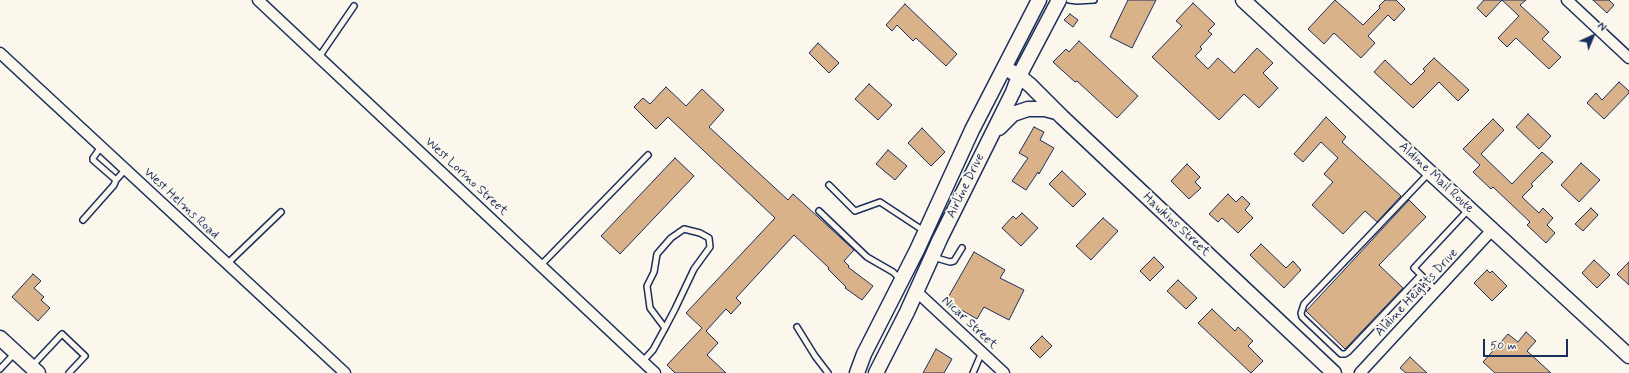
<!DOCTYPE html>
<style>
body{margin:0}
#map{position:relative;width:1629px;height:373px;overflow:hidden;background:#fbf7ec;font-family:Mynerve,sans-serif}
canvas{display:block}
.north{position:absolute;left:1573px;top:16px;width:40px;height:40px;-webkit-text-stroke:3px #fbf7ec;paint-order:stroke;rotate:44deg;font-size:11px;font-weight:700;line-height:16px;text-align:center;color:#1b2f5e}
.north::after{content:'';display:block;margin:auto;width:14px;height:18px;background:#1b2f5e;clip-path:polygon(50% 0,100% 100%,50% 72%,0 100%)}
.scale{position:absolute;left:1483px;top:339px;width:85px;height:18px;box-sizing:border-box;border:2px solid #1b2f5e;border-top:0;padding-left:5px;font-size:12px;line-height:14px;white-space:nowrap;color:#1b2f5e;-webkit-text-stroke:3px #fbf7ec;paint-order:stroke}
</style>
<div id="map">
<canvas width="1629" height="373"></canvas>
<div class="north">N</div>
<div class="scale">50 m</div>
</div>
<script>
const ctx = document.querySelector('canvas').getContext('2d');
ctx.lineJoin = 'round';
function fill(path, color) {
  ctx.fillStyle = color;
  ctx.fill(path, 'evenodd');
}
function poly(rows) {
  const path = new Path2D();
  for (const r of rows) {
    path.moveTo(r[0], r[1]);
    for (let i = 2; i < r.length; i += 2) path.lineTo(r[i], r[i + 1]);
  }
  return path;
}
function trace(path, color, width, dash) {
  ctx.strokeStyle = color;
  ctx.lineWidth = width;
  ctx.lineCap = dash ? 'butt' : 'round';
  ctx.setLineDash(dash || []);
  ctx.stroke(path);
}
function drawText(font, color, halo, rows, align = 'center') {
  ctx.font = font + ' Mynerve,sans-serif';
  ctx.lineWidth = 4;
  ctx.setLineDash([]);
  ctx.textBaseline = 'middle';
  ctx.strokeStyle = halo;
  ctx.fillStyle = color;
  for (const [text, x, y, turn = 0] of rows) {
    ctx.save();
    ctx.translate(x, y);
    ctx.rotate((+turn || 0) * Math.PI / 180);
    ctx.textAlign = isNaN(turn) ? turn : align;
    if (halo) ctx.strokeText(text, 0, 0);
    ctx.fillText(text, 0, 0);
    ctx.restore();
  }
}
const building = poly([
 [1128,0,1156,0,1132,48,1110,37,1128,0],
 [1335,0,1363,25,1380,8,1379,6,1385,0,1396,0,1405,9,1394,21,1388,15,1368,36,1375,43,1361,58,1334,33,1324,44,1308,29,1335,0],
 [1484,0,1526,0,1520,5,1549,32,1542,39,1561,57,1549,69,1516,38,1507,47,1498,38,1519,16,1502,0,1486,17,1477,8,1484,0],
 [1593,0,1609,0,1614,5,1607,13,1593,0],
 [1193,3,1215,24,1208,31,1212,34,1200,47,1202,49,1195,56,1208,69,1218,58,1234,73,1257,48,1273,63,1263,73,1278,88,1259,108,1244,94,1219,120,1152,57,1182,26,1176,21,1193,3],
 [905,4,957,54,946,66,916,38,913,41,897,25,892,31,886,25,905,4],
 [1070,14,1078,20,1073,27,1064,20,1070,14],
 [1079,41,1138,96,1117,118,1077,81,1075,82,1053,62,1066,49,1069,52,1079,41],
 [818,43,839,63,829,73,809,53,818,43],
 [1434,58,1469,90,1458,101,1439,82,1413,108,1374,72,1385,60,1411,85,1425,71,1423,69,1434,58],
 [1619,82,1629,91,1629,93,1604,119,1587,103,1596,93,1602,100,1619,82],
 [869,84,892,105,878,120,855,99,869,84],
 [666,87,686,106,702,89,724,110,709,127,788,200,793,194,854,250,844,261,849,266,848,267,873,286,862,300,845,288,846,287,828,269,829,268,794,235,736,298,741,303,731,314,726,309,706,331,718,343,707,355,726,373,675,373,667,365,702,328,686,313,775,218,668,117,656,129,634,107,643,98,650,104,666,87],
 [1528,114,1551,136,1539,149,1516,127,1528,114],
 [1326,117,1346,137,1342,142,1401,196,1377,222,1365,211,1343,234,1312,205,1333,182,1324,174,1338,158,1321,142,1303,162,1294,154,1326,117],
 [1493,119,1504,130,1481,154,1512,184,1542,152,1553,162,1531,184,1533,186,1522,197,1539,213,1543,208,1553,218,1547,225,1555,233,1546,243,1527,225,1530,222,1493,187,1491,189,1473,172,1480,165,1463,149,1493,119],
 [1034,127,1044,132,1040,140,1054,148,1039,174,1038,172,1026,190,1012,181,1028,158,1019,153,1034,127],
 [922,128,945,152,931,166,908,143,922,128],
 [888,150,907,166,895,180,876,164,888,150],
 [675,158,694,176,620,254,601,236,675,158],
 [1581,163,1600,180,1579,202,1561,185,1581,163],
 [1187,164,1200,177,1195,182,1201,188,1189,199,1171,181,1187,164],
 [1062,171,1086,194,1073,207,1049,184,1062,171],
 [1228,194,1236,202,1242,196,1250,204,1245,210,1253,218,1238,233,1222,218,1218,222,1209,214,1228,194],
 [1409,200,1426,217,1379,265,1403,288,1345,349,1306,311,1409,200],
 [1591,208,1598,215,1583,231,1575,224,1591,208],
 [1022,213,1038,228,1021,246,1002,228,1013,216,1016,219,1022,213],
 [1103,218,1118,231,1091,260,1076,246,1103,218],
 [1261,244,1286,268,1293,261,1301,270,1284,288,1250,255,1261,244],
 [974,252,1005,270,1000,278,1024,290,1009,320,984,307,977,319,946,301,974,252],
 [1154,257,1164,267,1150,281,1140,271,1154,257],
 [1594,260,1610,275,1597,288,1582,273,1594,260],
 [1629,262,1629,285,1617,274,1629,262],
 [1487,270,1490,273,1492,271,1507,286,1492,301,1474,283,1487,270],
 [33,274,41,281,34,288,44,297,41,300,50,308,38,321,12,297,33,274],
 [1178,280,1197,298,1186,309,1167,291,1178,280],
 [1212,309,1235,331,1238,327,1253,341,1248,346,1263,361,1251,373,1198,323,1212,309],
 [1526,332,1536,341,1527,351,1551,373,1495,373,1483,362,1508,334,1518,342,1526,332],
 [1042,336,1052,346,1040,358,1030,348,1042,336],
 [936,349,952,359,944,373,923,373,936,349],
 [1410,357,1427,373,1406,373,1400,368,1410,357]
]);
fill(building, '#d9b28a');
trace(building, '#1b2f5e', 1);
const lane = poly([
 [1069,0,1077,1,1094,0],
 [319,57,354,6],
 [101,147,93,158,93,160,116,180,125,170],
 [1429,173,1304,304,1301,313,1302,317,1341,354,1345,354,1348,352,1421,275,1436,290],
 [829,185,855,211,880,202,924,231],
 [819,211,867,257,893,272,901,280],
 [83,220,114,185,116,180],
 [933,257,950,262,954,261,962,248],
 [227,264,281,212],
 [541,265,648,155],
 [1421,275,1414,268,1469,209],
 [797,327,815,356,828,373],
 [643,361,653,350,665,328,675,309,694,269,710,247,709,238,700,233,684,229,671,238,657,254,654,272,647,286,650,308,665,328],
 [32,366,62,334,85,356,69,373],
 [0,369,14,354],
 [973,373,982,352]
]);
const street = poly([
 [258,0,655,373],
 [1567,0,1629,58],
 [0,53,345,373],
 [917,292,1004,373],
 [1360,373,1492,230]
]);
const secondary = poly([
 [1243,0,1629,356],
 [1005,68,1019,76,1030,85,1062,117,1334,373],
 [999,128,1013,114,1028,109,1045,109,1056,112],
 [0,338,38,373],
 [857,373,864,354,917,250,972,130,1039,0],
 [876,373,907,312,940,239,1013,92,1019,76,1059,0]
]);
trace(lane, '#1b2f5e', 8);
trace(street, '#1b2f5e', 13);
trace(secondary, '#1b2f5e', 17);
trace(lane, '#fbf7ec', 5);
trace(street, '#fbf7ec', 10);
trace(secondary, '#fbf7ec', 14);
drawText('13px', '#1b2f5e', '#fbf7ec', [
 ["West Lorino Street",466,177,43],
 ["Aldine Mail Route",1436,178,43],
 ["Airline Drive",966,186,-64],
 ["West Helms Road",181,204,43],
 ["Hawkins Street",1176,225,43],
 ["Aldine Heights Drive",1417,293,-47],
 ["Nicar Street",969,323,43]
]);
</script>
